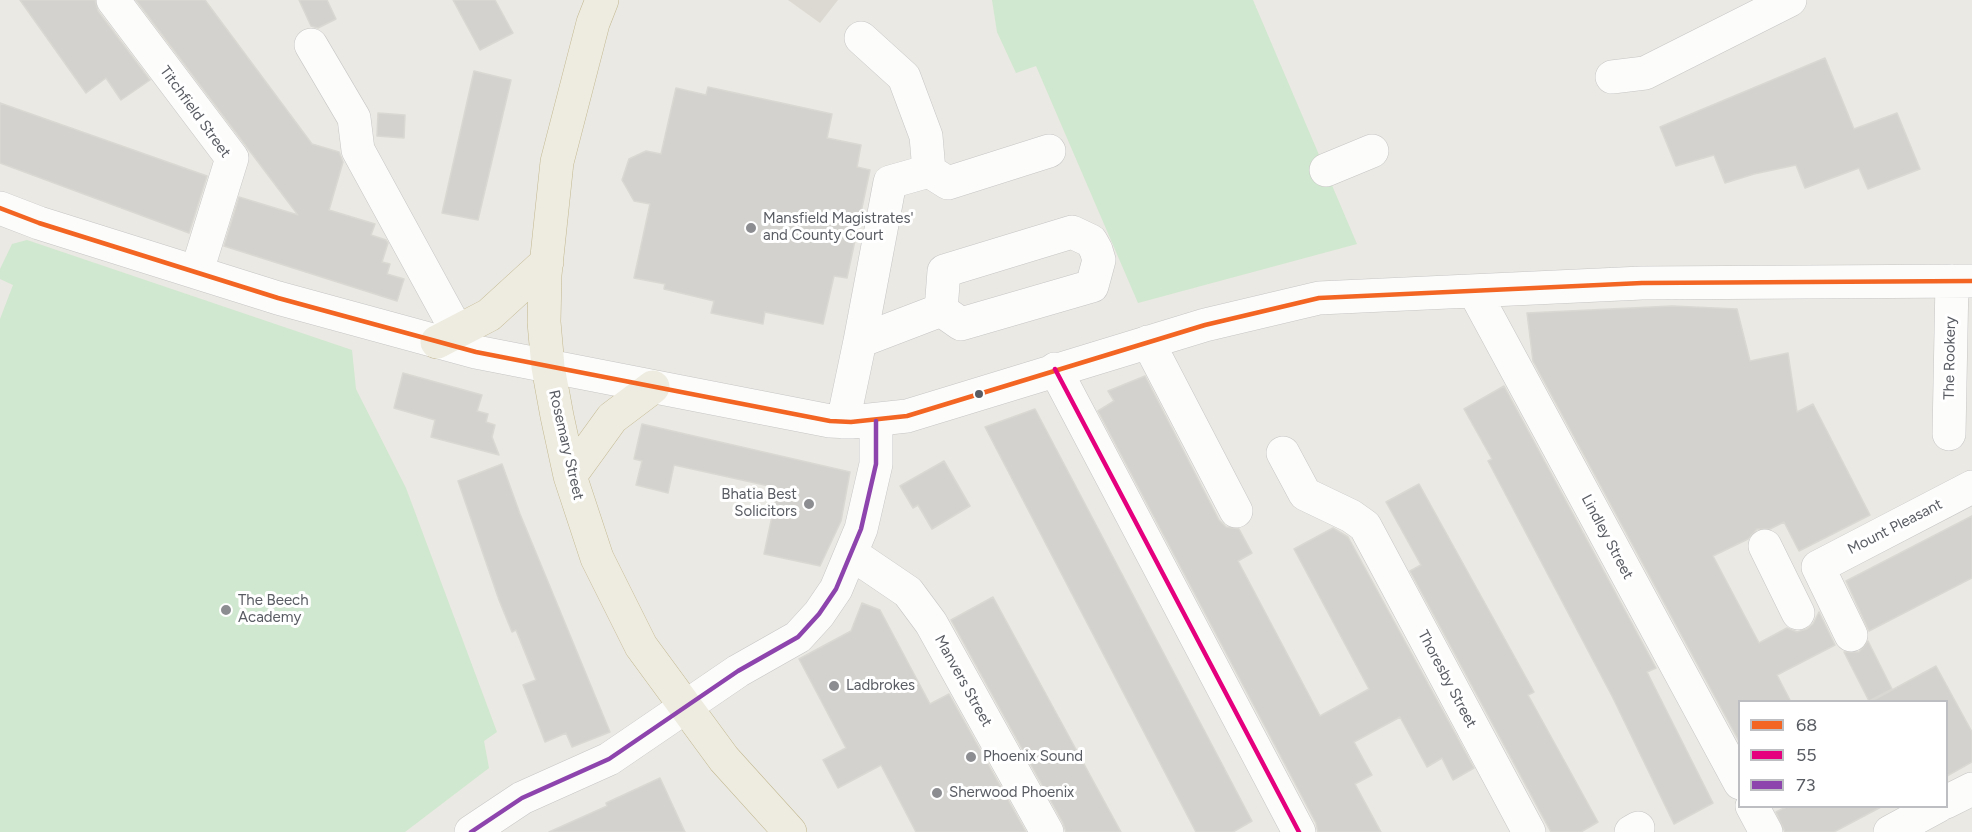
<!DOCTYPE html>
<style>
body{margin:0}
#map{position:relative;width:1972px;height:832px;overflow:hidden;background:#eae9e3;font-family:Figtree,sans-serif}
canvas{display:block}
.legend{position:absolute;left:1738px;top:700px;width:210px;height:108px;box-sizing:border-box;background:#fff;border:2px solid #bdbec1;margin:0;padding:8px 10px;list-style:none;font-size:18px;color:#595c63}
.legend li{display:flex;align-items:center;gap:12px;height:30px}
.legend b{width:30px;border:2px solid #bdbec1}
</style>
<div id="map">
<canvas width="1972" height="832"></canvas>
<ul class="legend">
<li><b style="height:8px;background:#f26522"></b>68</li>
<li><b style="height:8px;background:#e5007d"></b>55</li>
<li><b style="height:8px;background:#8e44ad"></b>73</li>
</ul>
</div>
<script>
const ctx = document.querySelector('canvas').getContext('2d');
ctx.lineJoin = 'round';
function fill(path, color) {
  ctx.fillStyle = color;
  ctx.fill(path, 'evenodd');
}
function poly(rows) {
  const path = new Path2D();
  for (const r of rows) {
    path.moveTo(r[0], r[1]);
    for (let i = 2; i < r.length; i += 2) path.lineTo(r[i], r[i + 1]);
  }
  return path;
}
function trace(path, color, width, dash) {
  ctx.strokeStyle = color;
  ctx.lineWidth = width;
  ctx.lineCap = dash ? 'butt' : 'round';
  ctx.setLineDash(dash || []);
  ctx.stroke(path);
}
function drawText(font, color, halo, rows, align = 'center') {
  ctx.font = font + ' Figtree,sans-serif';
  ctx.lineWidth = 6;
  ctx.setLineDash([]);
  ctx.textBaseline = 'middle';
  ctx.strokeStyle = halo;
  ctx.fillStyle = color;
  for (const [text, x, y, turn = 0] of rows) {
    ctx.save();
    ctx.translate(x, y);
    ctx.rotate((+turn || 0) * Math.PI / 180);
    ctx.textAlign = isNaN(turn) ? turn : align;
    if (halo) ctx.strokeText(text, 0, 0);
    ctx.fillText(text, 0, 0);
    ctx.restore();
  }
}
fill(poly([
 [788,0,838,0,820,23]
]), '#dbd9d1');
fill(poly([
 [992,0,1253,0,1357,244,1138,303,1036,66,1016,73,997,32],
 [27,240,352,350,356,389,406,488,497,732,484,741,489,768,405,832,0,832,0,319,13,285,0,279,0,269,12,244]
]), '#d0e8cf');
const building = poly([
 [20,0,95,0,98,11,150,80,121,100,106,78,86,93,20,0],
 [136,0,205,0,312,144,339,152,343,162,329,210,375,224,371,235,386,240,388,243,382,262,390,264,387,274,404,279,397,301,224,246,239,197,298,215,136,0],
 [299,0,327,0,336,19,318,28,311,26,299,0],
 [453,0,495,0,513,33,480,50,453,0],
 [1825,58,1854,129,1897,113,1920,169,1868,189,1859,168,1805,188,1796,165,1754,174,1725,183,1714,155,1676,166,1660,127,1825,58],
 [474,71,511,80,478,220,442,213,474,71],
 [708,87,832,114,827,138,861,145,857,167,870,170,847,278,834,276,823,324,765,312,763,324,711,313,714,301,664,289,665,284,634,278,650,204,634,201,622,180,629,159,646,151,661,154,676,88,706,95,708,87],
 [0,103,207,176,189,233,0,163,0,103],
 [378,113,405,115,404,138,377,136,378,113],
 [1672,306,1737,309,1750,361,1788,353,1797,412,1813,404,1870,515,1799,551,1784,522,1770,529,1757,529,1748,539,1713,556,1759,643,1787,628,1797,632,1807,629,1813,624,1819,612,1835,645,1777,675,1791,702,1740,702,1740,743,1533,361,1527,313,1672,306],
 [403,373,482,395,477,411,488,414,486,422,495,425,492,437,499,455,431,437,435,420,394,408,403,373],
 [1145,376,1219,520,1226,527,1239,529,1252,553,1238,561,1320,716,1369,689,1294,549,1333,528,1348,537,1474,768,1453,780,1442,758,1427,767,1400,717,1354,742,1372,775,1355,784,1381,832,1318,832,1316,823,1098,411,1114,401,1108,391,1145,376],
 [1504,386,1656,668,1647,672,1713,803,1674,824,1613,698,1488,461,1492,459,1464,409,1504,386],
 [1035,409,1252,821,1233,832,1196,832,985,427,1035,409],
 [642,424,850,472,841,521,820,566,764,554,778,488,674,465,668,493,636,485,642,461,634,459,642,424],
 [944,461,970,506,932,529,918,505,913,508,900,486,944,461],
 [502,464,520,514,610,732,572,747,566,733,545,742,523,685,536,680,516,630,512,632,499,600,458,481,502,464],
 [1419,484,1534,692,1528,695,1598,822,1581,832,1551,832,1410,571,1421,565,1386,502,1419,484],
 [1972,516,1972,578,1869,631,1846,581,1972,516],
 [993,597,1121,832,1066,832,1063,823,951,620,993,597],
 [862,603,880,610,930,704,949,694,1026,832,916,832,881,765,838,788,823,760,846,748,799,659,851,631,862,603],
 [1868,641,1892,689,1869,701,1844,652,1859,652,1868,641],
 [1936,666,1972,732,1972,762,1947,776,1947,702,1870,702,1936,666],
 [660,778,685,832,549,832,607,806,606,803,660,778],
 [1786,807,1881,807,1834,832,1785,832,1776,812,1786,807]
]);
fill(building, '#d3d2ce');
trace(building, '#dad8d2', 1.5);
const minor = poly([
 [113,0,232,158,197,271],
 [861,38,904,77,926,136,929,171],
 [311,45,354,118,358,150,458,333],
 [1612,77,1645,73,1790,0],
 [1326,170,1372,151],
 [0,208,39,223,278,298,476,352,830,421,851,422,907,416,1205,325,1319,298,1642,283,1972,281],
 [1474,291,1740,783],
 [860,341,890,182,929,171,948,183,1049,151],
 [1148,342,1236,511],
 [1055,369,1299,832],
 [843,422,860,341,941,310,944,271,1072,232,1091,241,1096,250,1099,260,1092,286,961,324,941,310],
 [1949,434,1952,281],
 [1283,453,1305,494,1351,516,1365,526,1529,832],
 [1765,546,1798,613],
 [852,554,908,592,931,623,1047,832],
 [1818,567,1972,487],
 [1818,567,1851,635],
 [1946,802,1972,789],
 [1752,806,1766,832],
 [471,832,522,798,609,759,738,671,798,637,819,614,836,589,861,529,876,464,876,421],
 [1631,832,1638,828],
 [1890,832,1938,806]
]);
const highway = poly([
 [602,0,593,23,557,162,545,275,544,322,548,367,557,416,570,476,597,558,641,646,724,759,790,832],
 [437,342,489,315,547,262],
 [570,476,612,418,653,387]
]);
trace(minor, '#c6c5c5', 34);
trace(highway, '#c2b790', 34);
trace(minor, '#fcfcfb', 33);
trace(highway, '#eeece0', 33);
trace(poly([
 [0,208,39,223,278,298,476,352,830,421,851,422,907,416,1205,325,1319,298,1642,283,1972,281]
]), '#f26522', 4.5);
trace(poly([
 [1055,369,1299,832]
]), '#e5007d', 4.5);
trace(poly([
 [471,832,522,798,609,759,738,671,798,637,819,614,836,589,861,529,876,464,876,421]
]), '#8e44ad', 4.5);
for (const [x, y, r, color] of [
 [751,228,6,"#8c8d90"],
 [979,394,5,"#595c63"],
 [809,504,6,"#8c8d90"],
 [226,610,6,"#8c8d90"],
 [834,686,6,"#8c8d90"],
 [971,757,6,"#8c8d90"],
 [937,793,6,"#8c8d90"]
]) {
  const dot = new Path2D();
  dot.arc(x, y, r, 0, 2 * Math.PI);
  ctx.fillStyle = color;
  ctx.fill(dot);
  trace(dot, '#fff', 2);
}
drawText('15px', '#595c63', '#fff', [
 ["Titchfield Street",195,112,54],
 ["The Rookery",1950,358,-89],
 ["Rosemary Street",566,445,77],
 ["Mount Pleasant",1895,527,-27],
 ["Lindley Street",1607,537,62],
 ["Thoresby Street",1447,679,62],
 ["Manvers Street",963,681,61]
]);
drawText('15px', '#595c63', '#fff', [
 ["Mansfield Magistrates'",763,219],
 ["and County Court",763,236],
 ["Bhatia Best",797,495,"right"],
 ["Solicitors",797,512,"right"],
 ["The Beech",238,601],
 ["Academy",238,618],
 ["Ladbrokes",846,686],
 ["Phoenix Sound",983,757],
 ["Sherwood Phoenix",949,793]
], 'left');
</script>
